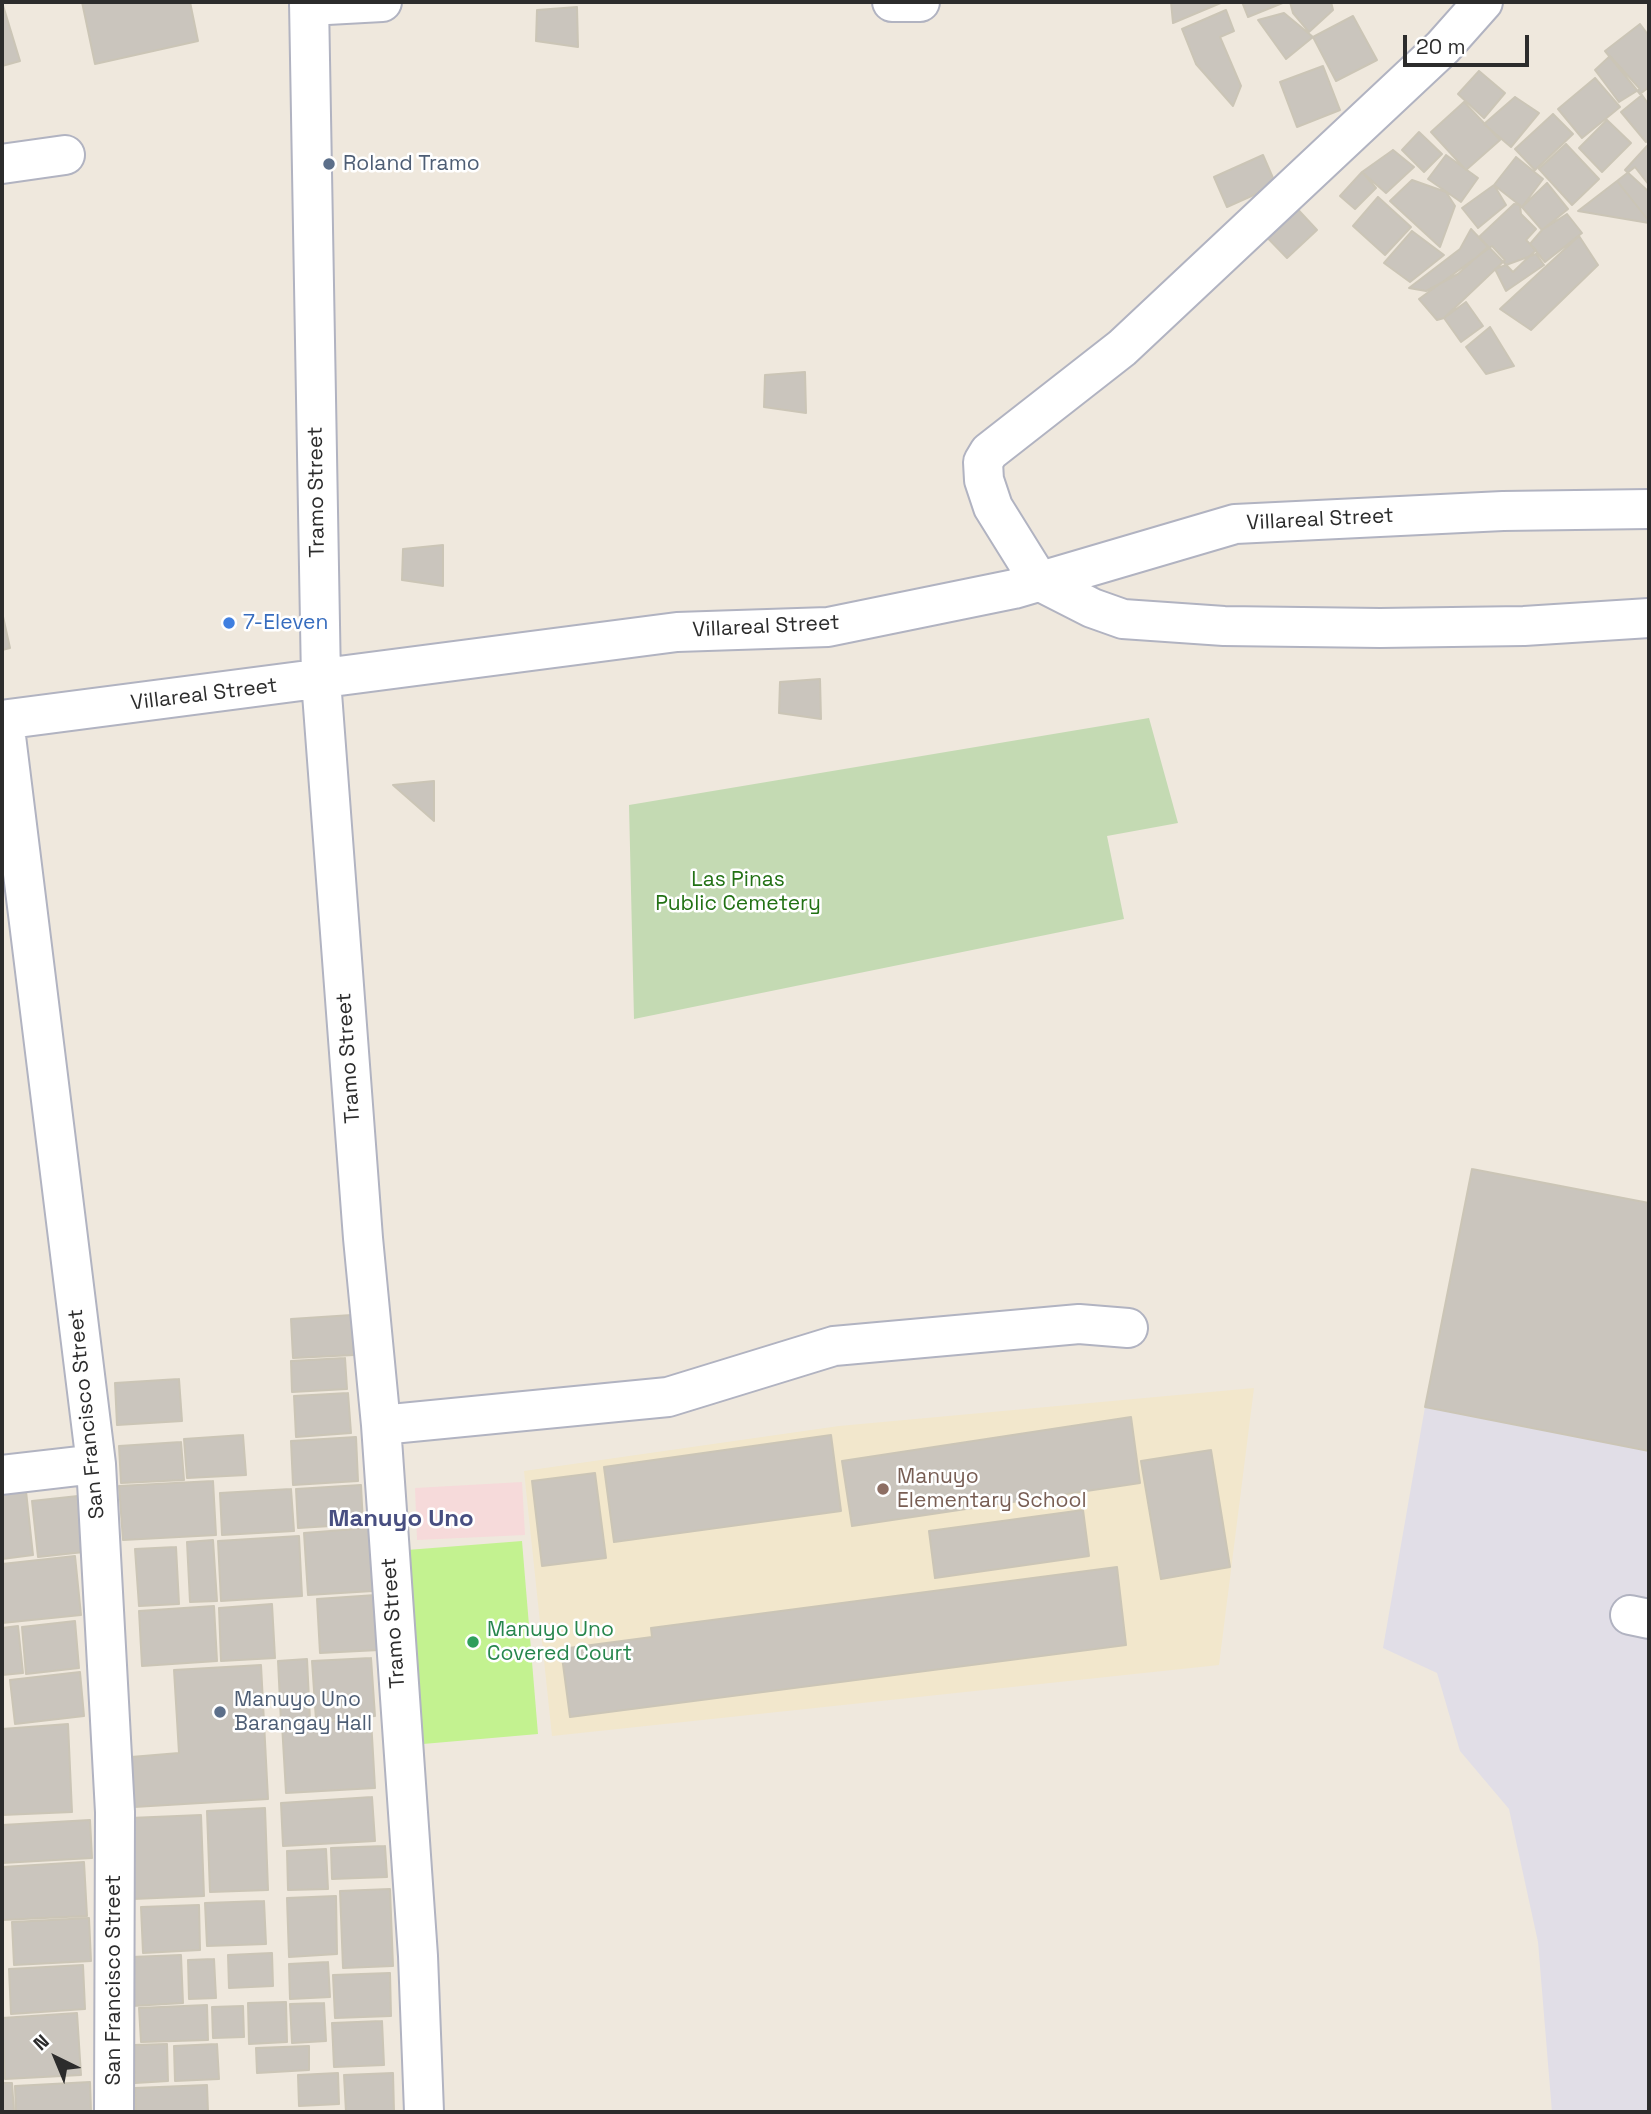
<!DOCTYPE html>
<style>
body{margin:0}
#map{position:relative;width:1651px;height:2114px;overflow:hidden;background:#efe8dd;font-family:"Space Grotesk",sans-serif}
canvas{display:block}
.frame{position:absolute;inset:0;border:4px solid #2c2c2c;pointer-events:none}
.north{position:absolute;left:21px;top:2023px;width:70px;height:70px;-webkit-text-stroke:5px #fff;paint-order:stroke;rotate:317deg;font-size:19px;font-weight:700;line-height:28px;text-align:center;color:#2c2c2c}
.north::after{content:'';display:block;margin:auto;width:24px;height:32px;background:#2c2c2c;clip-path:polygon(50% 0,100% 100%,50% 72%,0 100%)}
.scale{position:absolute;left:1403px;top:35px;width:126px;height:32px;box-sizing:border-box;border:4px solid #2c2c2c;border-top:0;padding-left:9px;font-size:21px;line-height:24px;white-space:nowrap;color:#2c2c2c;-webkit-text-stroke:5px #fff;paint-order:stroke}
</style>
<div id="map">
<canvas width="1651" height="2114"></canvas>
<div class="frame"></div>
<div class="north">N</div>
<div class="scale">20 m</div>
</div>
<script>
const ctx = document.querySelector('canvas').getContext('2d');
ctx.lineJoin = 'round';
function fill(path, color) {
  ctx.fillStyle = color;
  ctx.fill(path, 'evenodd');
}
function poly(rows) {
  const path = new Path2D();
  for (const r of rows) {
    path.moveTo(r[0], r[1]);
    for (let i = 2; i < r.length; i += 2) path.lineTo(r[i], r[i + 1]);
  }
  return path;
}
function trace(path, color, width, dash) {
  ctx.strokeStyle = color;
  ctx.lineWidth = width;
  ctx.lineCap = dash ? 'butt' : 'round';
  ctx.setLineDash(dash || []);
  ctx.stroke(path);
}
function drawText(font, color, halo, rows, align = 'center') {
  ctx.font = font + ' "Space Grotesk",sans-serif';
  ctx.lineWidth = 5;
  ctx.setLineDash([]);
  ctx.textBaseline = 'middle';
  ctx.strokeStyle = halo;
  ctx.fillStyle = color;
  for (const [text, x, y, turn = 0] of rows) {
    ctx.save();
    ctx.translate(x, y);
    ctx.rotate((+turn || 0) * Math.PI / 180);
    ctx.textAlign = isNaN(turn) ? turn : align;
    if (halo) ctx.strokeText(text, 0, 0);
    ctx.fillText(text, 0, 0);
    ctx.restore();
  }
}
fill(poly([
 [1472,1169,1649,1203,1649,2112,1552,2112,1538,1942,1509,1809,1460,1751,1437,1673,1383,1648,1425,1407]
]), '#e1dee7');
fill(poly([
 [1254,1388,1219,1665,552,1736,524,1471,839,1426]
]), '#f2e7cc');
fill(poly([
 [522,1482,525,1535,417,1540,415,1488]
]), '#f6dada');
fill(poly([
 [1149,718,1178,823,1107,836,1124,919,634,1019,629,805]
]), '#c4dab3');
fill(poly([
 [522,1541,538,1734,423,1744,407,1550]
]), '#c3f290');
const building = poly([
 [2,2,20,61,2,66,2,2],
 [82,2,190,2,198,41,95,64,82,2],
 [1171,2,1223,2,1173,23,1171,2],
 [1242,2,1285,2,1248,17,1242,2],
 [1290,2,1331,2,1333,10,1309,32,1293,13,1290,2],
 [577,7,578,47,536,41,537,10,577,7],
 [1226,10,1234,31,1220,37,1241,86,1233,106,1196,64,1182,29,1226,10],
 [1284,13,1313,37,1286,59,1258,20,1284,13],
 [1353,16,1377,60,1336,81,1313,37,1353,16],
 [1640,24,1649,36,1649,87,1640,94,1605,51,1640,24],
 [1610,56,1640,89,1619,102,1595,70,1610,56],
 [1323,66,1340,110,1297,127,1280,82,1323,66],
 [1479,71,1505,93,1484,118,1458,94,1479,71],
 [1595,78,1620,107,1582,138,1558,109,1595,78],
 [1642,95,1649,105,1649,139,1646,142,1621,112,1642,95],
 [1515,97,1539,113,1511,147,1484,124,1515,97],
 [1464,102,1500,140,1466,170,1431,132,1464,102],
 [1553,114,1573,134,1535,170,1515,149,1553,114],
 [1607,120,1631,143,1602,172,1579,148,1607,120],
 [1419,132,1442,154,1424,172,1402,150,1419,132],
 [1566,144,1599,179,1572,205,1539,169,1566,144],
 [1647,146,1649,149,1649,192,1625,170,1647,146],
 [1393,150,1414,167,1386,193,1362,172,1393,150],
 [1263,155,1276,185,1227,207,1214,177,1263,155],
 [1446,155,1478,178,1461,202,1428,179,1446,155],
 [1516,157,1543,179,1522,207,1494,185,1516,157],
 [1635,167,1649,185,1649,221,1617,181,1635,167],
 [1362,172,1376,188,1355,209,1340,196,1362,172],
 [1412,180,1446,192,1455,206,1440,247,1390,201,1412,180],
 [1617,181,1649,221,1649,223,1578,211,1617,181],
 [1547,183,1568,209,1542,230,1522,207,1547,183],
 [1494,185,1506,205,1478,228,1462,208,1494,185],
 [1378,197,1411,227,1385,255,1353,226,1378,197],
 [1290,201,1317,230,1287,258,1259,229,1290,201],
 [1514,204,1520,205,1521,214,1536,229,1526,240,1536,250,1513,272,1479,237,1514,204],
 [1567,214,1582,233,1545,262,1530,244,1542,230,1567,214],
 [1471,229,1488,247,1458,274,1426,291,1409,288,1460,249,1471,229],
 [1412,231,1444,255,1410,282,1384,263,1412,231],
 [1579,236,1598,265,1531,330,1500,309,1579,236],
 [1492,246,1505,260,1444,318,1437,320,1419,299,1492,246],
 [1536,254,1544,265,1506,291,1495,269,1536,254],
 [1466,302,1483,326,1461,342,1444,318,1466,302],
 [1490,327,1514,366,1486,374,1466,347,1490,327],
 [805,372,806,413,764,407,765,375,805,372],
 [443,545,443,586,402,580,403,549,443,545],
 [2,612,10,648,2,650,2,612],
 [820,679,821,719,779,713,780,682,820,679],
 [434,781,434,821,393,785,434,781],
 [1472,1169,1649,1203,1649,1451,1425,1407,1472,1169],
 [352,1315,354,1355,293,1358,291,1319,352,1315],
 [345,1358,347,1389,292,1392,291,1361,345,1358],
 [179,1379,182,1421,117,1425,115,1383,179,1379],
 [348,1393,351,1433,296,1437,294,1396,348,1393],
 [1131,1417,1140,1483,852,1526,842,1461,1131,1417],
 [243,1435,246,1475,187,1478,184,1439,243,1435],
 [831,1435,841,1511,614,1542,604,1467,831,1435],
 [356,1437,358,1481,293,1485,291,1441,356,1437],
 [181,1442,184,1480,121,1483,119,1446,181,1442],
 [1211,1450,1230,1567,1161,1579,1141,1461,1211,1450],
 [595,1473,606,1558,542,1566,532,1481,595,1473],
 [213,1481,216,1535,123,1540,119,1486,213,1481],
 [361,1485,363,1524,298,1528,296,1489,361,1485],
 [291,1489,294,1531,222,1535,220,1493,291,1489],
 [26,1491,33,1555,2,1559,2,1494,26,1491],
 [78,1496,84,1552,38,1557,32,1501,78,1496],
 [1083,1510,1089,1556,935,1578,929,1531,1083,1510],
 [370,1528,373,1591,308,1595,304,1533,370,1528],
 [299,1536,302,1596,221,1601,218,1541,299,1536],
 [213,1540,217,1601,190,1602,187,1542,213,1540],
 [176,1547,179,1604,139,1606,135,1549,176,1547],
 [75,1556,81,1615,2,1623,2,1564,75,1556],
 [1117,1567,1126,1645,570,1717,561,1649,652,1637,651,1628,1117,1567],
 [376,1595,379,1650,320,1653,317,1599,376,1595],
 [272,1604,275,1658,221,1661,219,1608,272,1604],
 [214,1606,217,1661,142,1666,139,1611,214,1606],
 [75,1621,79,1668,26,1674,22,1627,75,1621],
 [18,1626,23,1673,2,1675,2,1628,18,1626],
 [371,1658,375,1716,316,1720,312,1661,371,1658],
 [307,1659,310,1720,281,1722,278,1661,307,1659],
 [261,1665,268,1799,134,1807,131,1757,179,1753,174,1670,261,1665],
 [80,1672,84,1716,15,1724,10,1680,80,1672],
 [371,1719,375,1788,286,1793,282,1724,371,1719],
 [68,1724,72,1812,2,1815,2,1729,68,1724],
 [372,1797,375,1841,283,1846,281,1803,372,1797],
 [265,1808,268,1890,210,1892,207,1811,265,1808],
 [201,1815,204,1896,133,1899,130,1818,201,1815],
 [90,1820,92,1858,2,1863,2,1825,90,1820],
 [385,1846,387,1877,332,1879,331,1848,385,1846],
 [326,1849,328,1889,288,1890,287,1851,326,1849],
 [84,1862,87,1916,2,1920,2,1867,84,1862],
 [390,1889,393,1966,343,1968,340,1891,390,1889],
 [336,1896,337,1954,289,1957,287,1898,336,1896],
 [264,1901,266,1944,207,1946,205,1903,264,1901],
 [199,1905,200,1950,143,1953,141,1907,199,1905],
 [89,1918,91,1961,14,1965,12,1922,89,1918],
 [272,1953,273,1986,229,1988,228,1955,272,1953],
 [181,1955,183,2003,132,2006,131,1957,181,1955],
 [214,1959,216,1998,189,1999,188,1960,214,1959],
 [328,1962,330,1997,290,1999,289,1964,328,1962],
 [83,1965,85,2009,11,2014,9,1969,83,1965],
 [390,1973,391,2016,335,2018,333,1975,390,1973],
 [286,2002,287,2042,249,2044,248,2003,286,2002],
 [324,2003,326,2041,292,2043,290,2004,324,2003],
 [207,2005,208,2040,141,2042,139,2008,207,2005],
 [243,2006,244,2037,213,2038,212,2007,243,2006],
 [77,2013,81,2075,5,2079,2,2018,77,2013],
 [382,2021,384,2065,334,2067,332,2023,382,2021],
 [167,2044,168,2081,135,2083,134,2045,167,2044],
 [217,2044,219,2079,175,2081,174,2046,217,2044],
 [309,2046,309,2070,257,2073,256,2048,309,2046],
 [338,2073,339,2104,299,2106,298,2075,338,2073],
 [393,2073,394,2112,346,2112,344,2075,393,2073],
 [90,2082,91,2112,16,2112,15,2086,90,2082],
 [2,2083,12,2083,14,2112,2,2112,2,2083],
 [207,2085,208,2112,136,2112,135,2088,207,2085]
]);
fill(building, '#cac5bd');
trace(building, '#cbc5b6', 2);
const minor = poly([
 [309,2,321,680,363,1238,381,1425,418,1956,424,2112],
 [892,2,920,2],
 [1483,2,1443,47,1122,348,989,452,983,462,984,480,993,507,1039,581,1092,608,1123,619,1224,626,1380,628,1524,626,1649,618],
 [309,6,382,2],
 [2,164,65,155],
 [2,720,677,632,828,627,1014,589,1235,524,1503,511,1649,509],
 [4,720,96,1464,115,1812,114,2112],
 [381,1425,668,1397,834,1346,1079,1324,1128,1328],
 [2,1475,96,1464],
 [1630,1615,1649,1619]
]);
trace(minor, '#b1b3c1', 42);
trace(minor, '#fff', 38);
for (const [x, y, r, color] of [
 [329,164,7,"#5c6f8a"],
 [229,623,7,"#3f7fe0"],
 [883,1489,7,"#8d6e63"],
 [473,1642,7,"#2e9e5b"],
 [220,1712,7,"#5c6f8a"]
]) {
  const dot = new Path2D();
  dot.arc(x, y, r, 0, 2 * Math.PI);
  ctx.fillStyle = color;
  ctx.fill(dot);
  trace(dot, '#fff', 2.5);
}
drawText('21px', '#4e5e75', '#fff', [
 ["Roland Tramo",343,164],
 ["Manuyo Uno",234,1700],
 ["Barangay Hall",234,1724]
], 'left');
drawText('21px', '#2c2c2c', '#fff', [
 ["Tramo Street",317,492,-91],
 ["Villareal Street",1320,520,-3],
 ["Villareal Street",766,627,-3],
 ["Villareal Street",204,695,-7],
 ["Tramo Street",349,1058,-94],
 ["San Francisco Street",87,1414,-96],
 ["Tramo Street",394,1623,-94],
 ["San Francisco Street",114,1980,-90]
]);
drawText('21px', '#366cbe', '#fff', [
 ["7-Eleven",243,623]
], 'left');
drawText('21px', '#227114', '#fff', [
 ["Las Pinas",738,880],
 ["Public Cemetery",738,904]
]);
drawText('21px', '#785e54', '#fff', [
 ["Manuyo",897,1477],
 ["Elementary School",897,1501]
], 'left');
drawText('21px', '#27864d', '#fff', [
 ["Manuyo Uno",487,1630],
 ["Covered Court",487,1654]
], 'left');
drawText('bold 24px', '#484f81', '#fff', [
 ["Manuyo Uno",401,1519]
]);
</script>
